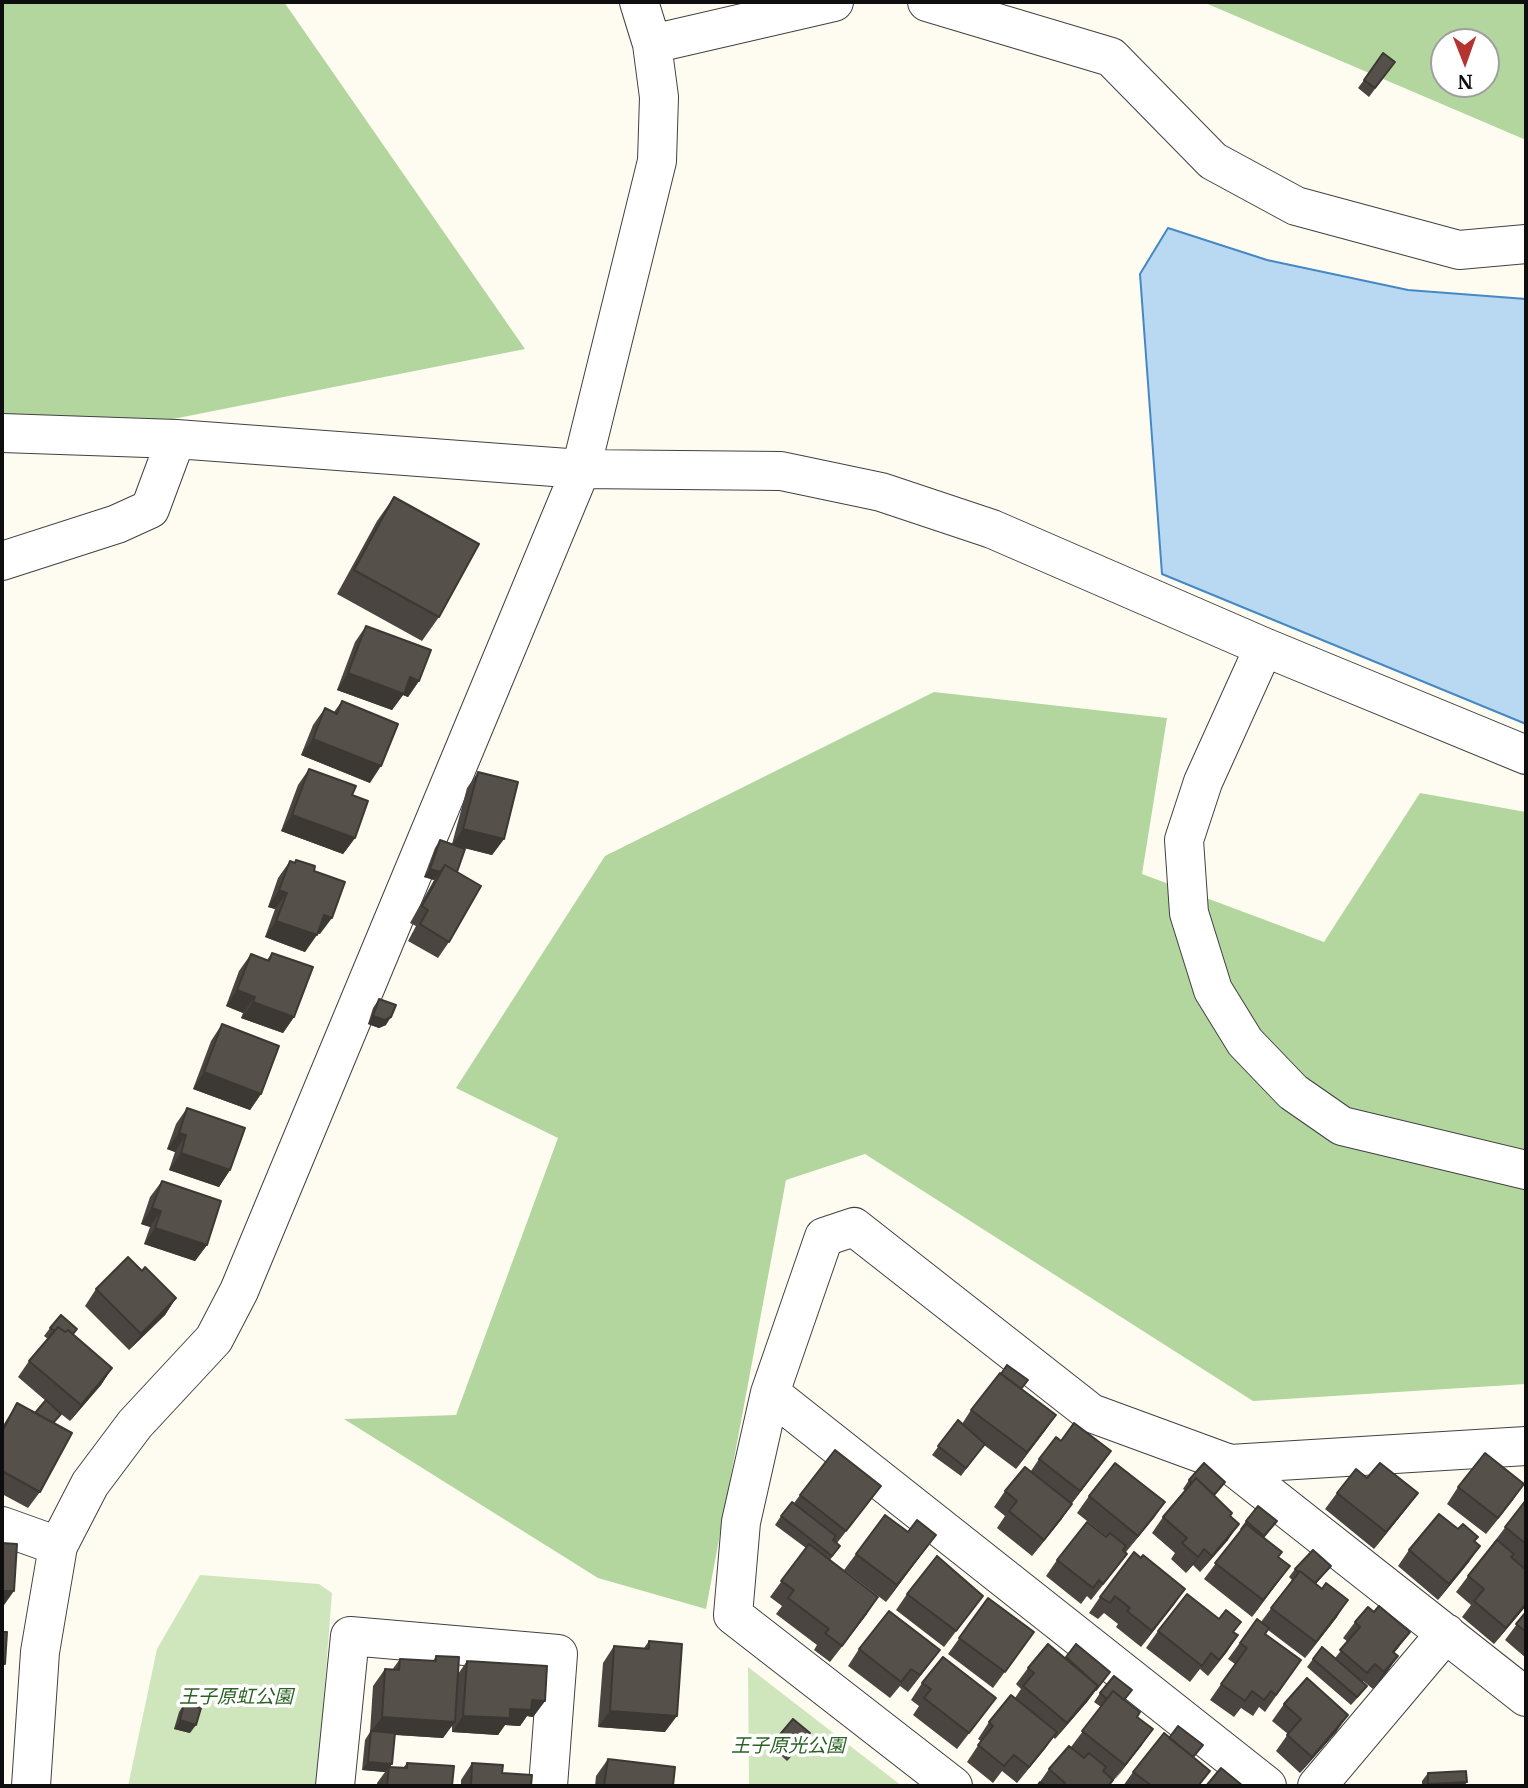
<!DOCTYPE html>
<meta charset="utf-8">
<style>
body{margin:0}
#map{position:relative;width:1528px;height:1788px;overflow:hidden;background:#fefcf1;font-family:Merriweather,serif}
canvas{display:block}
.frame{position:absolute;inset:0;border:4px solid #0e0e0e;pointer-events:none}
.north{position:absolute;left:1430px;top:28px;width:70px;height:70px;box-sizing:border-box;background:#fff;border:2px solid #9f9f9f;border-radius:50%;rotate:179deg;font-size:19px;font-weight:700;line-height:28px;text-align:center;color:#0e0e0e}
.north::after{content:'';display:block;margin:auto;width:24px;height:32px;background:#b53330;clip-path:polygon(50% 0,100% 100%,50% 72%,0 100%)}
</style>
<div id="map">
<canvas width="1528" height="1788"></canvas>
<div class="frame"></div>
<div class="north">N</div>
</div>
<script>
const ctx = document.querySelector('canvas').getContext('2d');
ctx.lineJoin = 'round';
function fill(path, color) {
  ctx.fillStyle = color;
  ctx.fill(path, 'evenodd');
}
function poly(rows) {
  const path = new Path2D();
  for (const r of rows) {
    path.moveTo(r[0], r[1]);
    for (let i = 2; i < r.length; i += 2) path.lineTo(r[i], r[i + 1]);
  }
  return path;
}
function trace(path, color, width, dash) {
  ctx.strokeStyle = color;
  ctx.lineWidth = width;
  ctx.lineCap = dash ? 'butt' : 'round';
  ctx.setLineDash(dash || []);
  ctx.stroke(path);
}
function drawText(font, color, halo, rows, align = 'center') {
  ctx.font = font + ' Merriweather,"Noto Sans JP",serif';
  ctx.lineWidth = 7;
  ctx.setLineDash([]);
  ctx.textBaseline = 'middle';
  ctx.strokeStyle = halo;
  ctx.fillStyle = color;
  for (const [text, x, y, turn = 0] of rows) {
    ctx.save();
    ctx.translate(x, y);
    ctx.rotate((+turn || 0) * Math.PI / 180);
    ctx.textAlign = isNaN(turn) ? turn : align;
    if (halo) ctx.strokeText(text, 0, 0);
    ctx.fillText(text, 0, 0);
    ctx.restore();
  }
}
fill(poly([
 [200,1575,319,1584,332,1593,317,1786,128,1786,157,1649],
 [748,1667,902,1786,749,1786]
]), '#cfe6bc');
fill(poly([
 [2,2,284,2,525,349,2,453],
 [1203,2,1526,2,1526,140],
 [1444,42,1486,42,1486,84,1444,84],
 [934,692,1167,718,1142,874,1324,942,1420,793,1526,812,1526,1384,1253,1401,865,1154,786,1180,706,1609,598,1578,344,1419,456,1415,558,1138,456,1088,605,856]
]), '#b2d69d');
const water = poly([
 [1168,228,1267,260,1408,290,1526,299,1526,724,1162,574,1140,274,1168,228]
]);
fill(water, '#b9d8f2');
trace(water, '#4588c4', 2);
const minor = poly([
 [927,2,1111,57,1213,161,1296,206,1459,250,1526,244],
 [652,44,834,2],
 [2,433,176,439,581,469,781,471,881,492,992,529,1264,647,1526,755],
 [2,561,117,524,150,509,176,439],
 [1264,647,1203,782,1184,840,1189,913,1213,990,1245,1042,1293,1092,1342,1126,1526,1170],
 [770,1393,1267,1786],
 [1230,1464,1526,1446],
 [2,1526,58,1546],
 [31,1786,40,1652,58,1546,90,1484,135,1424,214,1339,239,1291,581,469,657,161,659,97,652,44,639,2],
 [335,1786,350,1636,558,1654,548,1786],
 [953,1786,733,1615,741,1522,770,1393,824,1237,854,1227,1091,1413,1230,1464,1526,1697],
 [1317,1786,1446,1633]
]);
trace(minor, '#414141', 40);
trace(minor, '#fff', 38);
fill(poly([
 [1395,62,1369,97,1358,88,1364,80],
 [394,497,439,617,422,641,337,594,377,521],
 [366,626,419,681,408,697,403,695,392,710,337,690,355,642],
 [342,701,370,783,301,755,313,725,325,708,334,712],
 [309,769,352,795,355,838,343,854,281,831,298,785],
 [478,772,504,839,492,855,461,847,457,872,449,942,438,958,408,941,416,926,410,923,434,880,424,877,435,848,440,840,452,844,467,788],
 [290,861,314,871,320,934,317,933,305,952,265,937,275,909,268,907,278,878],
 [272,953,294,1017,283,1033,241,1018,243,1013,226,1006,239,971,251,954,267,960],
 [379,999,386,1025,379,1028,368,1024,373,1008],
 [222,1024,261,1094,250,1110,193,1089,211,1041],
 [187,1108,230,1170,219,1187,169,1170,175,1152,167,1149,176,1124],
 [162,1181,207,1245,195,1261,144,1244,150,1227,141,1224,150,1197],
 [96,1289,176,1298,165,1315,129,1350,85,1306],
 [50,1328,77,1329,73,1335,112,1368,101,1385,70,1421,56,1410,40,1492,28,1508,2,1494,2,1427,17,1403,35,1413,46,1401,18,1377,29,1361,48,1339,44,1336],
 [1021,1389,1056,1415,1016,1469,984,1445,961,1476,932,1455,958,1420,962,1424,971,1410],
 [1061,1441,1111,1451,1072,1503,1061,1520,1032,1556,997,1528,1005,1516,994,1507,1005,1491,1031,1471,1039,1459],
 [1189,1480,1225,1482,1214,1496,1230,1516,1228,1540,1200,1572,1193,1565,1186,1573,1171,1559,1175,1553,1152,1533,1163,1517,1186,1491,1183,1489],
 [1458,1487,1513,1500,1486,1534,1447,1504],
 [1337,1493,1406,1509,1374,1549,1325,1509],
 [800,1495,869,1502,837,1543,840,1546,830,1560,867,1614,830,1662,814,1650,817,1645,776,1614,782,1606,770,1597,806,1548,775,1525,781,1516,794,1503],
 [1089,1496,1165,1502,1126,1552,1127,1554,1115,1570,1091,1600,1087,1596,1081,1604,1046,1576,1057,1560,1107,1537,1077,1513],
 [1526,1500,1526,1606,1494,1644,1462,1617,1471,1605,1456,1592],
 [1246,1521,1277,1521,1264,1538,1279,1557,1290,1566,1252,1617,1204,1579,1241,1530,1240,1529],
 [1458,1529,1478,1537,1474,1542,1469,1562,1438,1600,1398,1566,1409,1550],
 [908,1532,924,1551,886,1602,844,1570,856,1554],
 [1331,1566,1316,1584,1337,1617,1305,1658,1268,1630,1265,1634,1301,1660,1265,1712,1259,1707,1253,1716,1241,1708,1234,1717,1210,1700,1235,1664,1228,1659,1257,1619,1261,1622,1292,1580,1289,1577,1295,1569],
 [1185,1589,1141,1647,1116,1627,1118,1624,1104,1613,1098,1619,1089,1613,1100,1597],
 [907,1594,983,1596,944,1647,896,1610],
 [988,1598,1034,1632,993,1688,948,1654],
 [1526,1612,1526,1658,1505,1640],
 [1355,1622,1398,1648,1394,1653,1398,1656,1387,1672,1373,1689,1363,1681,1362,1682,1361,1694,1351,1705,1307,1667,1313,1659,1335,1658,1348,1642,1343,1638],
 [1158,1631,1234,1632,1238,1635,1208,1676,1200,1669,1190,1682,1146,1648],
 [649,1641,665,1732,598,1727,603,1663,614,1646,644,1648],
 [1076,1644,1110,1672,1087,1702,1055,1739,1053,1737,1017,1783,1002,1771,993,1783,967,1762,981,1741,978,1739,989,1722,1015,1698,1021,1689,1016,1684,1028,1668,1065,1658],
 [859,1649,940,1650,908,1692,900,1686,890,1698,848,1666],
 [436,1656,458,1674,467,1661,545,1701,533,1717,527,1716,520,1726,505,1725,498,1735,452,1732,452,1725,443,1738,395,1735,392,1764,390,1767,403,1768,407,1763,452,1786,377,1786,377,1783,385,1772,362,1770,365,1740,370,1732,373,1686,385,1669,392,1670,400,1659,433,1661],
 [922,1683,984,1714,957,1749,913,1715,919,1706,911,1700],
 [1100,1693,1125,1700,1137,1717,1142,1745,1109,1786,1037,1786,1049,1769,1071,1747,1101,1707,1094,1702],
 [184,1704,190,1733,174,1729,179,1712],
 [1284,1704,1337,1731,1300,1773,1276,1751,1288,1734,1272,1721],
 [777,1738,804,1742,787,1761,771,1746],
 [1194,1758,1199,1786,1123,1786,1133,1772],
 [608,1759,673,1786,595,1786,596,1776],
 [472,1763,502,1773,531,1786,461,1786,461,1780],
 [1428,1773,1464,1786,1422,1786,1422,1781]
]), '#4a4540');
fill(poly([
 [348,673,410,677,419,681,408,697,403,695,392,710,337,690],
 [313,739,381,766,370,783,301,755],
 [292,815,355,838,343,854,281,831],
 [463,829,504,839,492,855,452,845],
 [430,869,440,872,434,880,424,877],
 [279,890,287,893,275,909,268,907],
 [324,915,332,918,320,934,312,931],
 [276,921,317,935,305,952,265,937],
 [237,990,255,997,243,1013,226,1006],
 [253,1002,294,1017,283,1033,241,1018],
 [373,1016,391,1017,386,1025,379,1028,368,1024],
 [204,1072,261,1094,250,1110,193,1089],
 [179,1133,186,1135,175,1152,167,1149],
 [181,1153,230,1170,219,1187,169,1170],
 [152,1208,161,1211,150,1227,141,1224],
 [155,1228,207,1245,195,1261,144,1244],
 [176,1298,165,1315,129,1350,141,1334],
 [112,1368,101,1385,70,1421,81,1405],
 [1056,1415,1045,1431,1016,1469,1027,1452],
 [1111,1451,1099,1468,1069,1507,1080,1491],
 [1524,1484,1513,1500,1486,1534,1498,1518],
 [1418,1493,1406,1509,1374,1549,1386,1532],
 [1165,1502,1154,1518,1126,1552,1138,1536],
 [1072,1504,1061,1520,1032,1556,1044,1540],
 [1239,1524,1228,1540,1200,1572,1212,1556],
 [936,1535,924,1551,886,1602,897,1585],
 [1480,1546,1469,1562,1438,1600,1449,1584],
 [1204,1549,1193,1565,1186,1573],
 [1290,1566,1278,1582,1252,1617,1263,1600],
 [1185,1589,1174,1605,1141,1647,1152,1631],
 [2,1591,14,1591,2,1608],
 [878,1597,867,1614,830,1662,842,1646],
 [1348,1600,1337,1617,1305,1658,1316,1642],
 [1526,1603,1526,1606,1494,1644,1506,1628],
 [1410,1632,1398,1648,1381,1668,1393,1652],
 [1238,1635,1227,1652,1208,1676,1219,1660],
 [940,1650,928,1666,908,1692,920,1675],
 [1398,1656,1387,1672,1373,1689,1384,1672],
 [1098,1686,1087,1702,1055,1739,1067,1723],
 [532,1700,545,1701,533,1717,527,1716,520,1726,505,1725,498,1735,452,1732,463,1716,510,1709],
 [610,1711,677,1716,665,1732,598,1727],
 [1348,1715,1337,1731,1300,1773,1312,1757],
 [382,1717,455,1722,443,1738,370,1733],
 [180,1720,196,1725,190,1733,174,1729],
 [1153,1729,1142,1745,1114,1781,1125,1765],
 [1057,1732,1045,1749,1017,1783,1029,1767],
 [810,1733,804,1742,787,1761,793,1752],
 [368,1762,392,1764,385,1772,362,1770],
 [1467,1782,1464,1786,1427,1786,1428,1784]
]), '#3c3834');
const building = poly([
 [1383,53,1395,62,1375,88,1364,80,1383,53],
 [394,497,479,544,439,617,354,570,394,497],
 [366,626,431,650,419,681,410,677,404,694,348,673,366,626],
 [342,701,398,724,381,766,313,739,325,708,337,714,342,701],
 [309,769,356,786,352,795,368,801,355,838,292,815,309,769],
 [478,772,518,782,504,839,463,829,478,772],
 [440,840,465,849,457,872,445,865,440,872,430,869,440,840],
 [296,860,315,866,314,871,345,882,332,918,324,915,317,935,276,921,287,893,279,890,290,861,295,863,296,860],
 [445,865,481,886,449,942,420,924,428,910,422,906,445,865],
 [272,953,313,967,294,1017,253,1002,255,997,237,990,251,954,269,961,272,953],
 [379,999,396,1005,391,1017,385,1020,373,1016,379,999],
 [222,1024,279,1046,261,1094,204,1072,222,1024],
 [187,1108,245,1128,230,1170,181,1153,186,1135,179,1133,187,1108],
 [162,1181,221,1201,207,1245,155,1228,161,1211,152,1208,162,1181],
 [128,1257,142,1271,145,1267,176,1298,141,1334,96,1289,128,1257],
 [61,1315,77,1329,73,1334,68,1330,65,1332,58,1327,55,1331,50,1328,61,1315],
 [58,1327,65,1332,68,1330,112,1368,81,1405,29,1361,58,1327],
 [1007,1365,1028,1380,1021,1389,1001,1374,1007,1365],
 [1000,1373,1056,1415,1027,1452,971,1410,1000,1373],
 [46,1400,61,1414,53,1423,35,1413,46,1400],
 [17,1403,72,1433,40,1492,2,1471,2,1432,17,1403],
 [958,1420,985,1444,966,1468,938,1446,958,1420],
 [1074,1423,1111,1451,1080,1491,1039,1459,1056,1437,1061,1441,1074,1423],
 [835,1450,881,1486,846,1531,800,1495,835,1450],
 [1485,1453,1524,1484,1498,1518,1458,1487,1485,1453],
 [1115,1463,1165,1502,1138,1536,1089,1496,1115,1463],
 [1204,1463,1225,1482,1214,1495,1196,1478,1192,1483,1189,1480,1204,1463],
 [1380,1463,1418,1493,1386,1532,1337,1493,1356,1469,1367,1478,1380,1463],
 [1025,1467,1072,1504,1044,1540,1009,1511,1017,1501,1005,1491,1025,1467],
 [1196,1478,1232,1513,1230,1516,1239,1524,1212,1556,1204,1549,1198,1557,1182,1543,1187,1538,1163,1517,1196,1478],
 [1526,1500,1526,1544,1505,1527,1526,1500],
 [792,1502,836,1536,833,1540,840,1546,832,1556,781,1516,792,1502],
 [1258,1506,1277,1521,1264,1536,1246,1521,1258,1506],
 [1439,1514,1458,1529,1463,1524,1478,1537,1474,1541,1480,1546,1449,1584,1409,1550,1439,1514],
 [885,1515,908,1532,917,1520,936,1535,897,1585,856,1554,885,1515],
 [1087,1522,1106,1537,1110,1533,1126,1546,1123,1550,1127,1554,1103,1584,1099,1580,1093,1588,1057,1560,1087,1522],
 [1246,1524,1282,1552,1278,1557,1290,1566,1263,1600,1215,1563,1246,1524],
 [1497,1540,1514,1554,1511,1557,1526,1570,1526,1603,1506,1628,1474,1601,1484,1589,1468,1576,1497,1540],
 [2,1543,17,1544,14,1591,2,1591,2,1543],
 [809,1544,878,1597,842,1646,825,1633,829,1629,788,1598,794,1590,781,1581,809,1544],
 [1313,1550,1331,1566,1315,1583,1300,1571,1298,1572,1295,1569,1313,1550],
 [1134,1552,1141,1558,1143,1555,1185,1589,1152,1631,1127,1611,1130,1608,1115,1596,1110,1603,1100,1597,1134,1552],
 [937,1556,983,1596,956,1631,907,1594,937,1556],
 [1300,1571,1322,1589,1326,1583,1348,1600,1316,1642,1271,1608,1300,1571],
 [1187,1594,1219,1619,1226,1610,1241,1622,1233,1632,1238,1635,1219,1660,1211,1653,1202,1666,1158,1631,1187,1594],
 [988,1598,1034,1632,1005,1672,959,1638,988,1598],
 [1379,1606,1410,1632,1393,1652,1398,1656,1384,1672,1375,1664,1367,1673,1340,1650,1360,1627,1355,1622,1368,1607,1374,1612,1379,1606],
 [889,1611,940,1650,920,1675,911,1669,901,1682,859,1649,889,1611],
 [1526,1612,1526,1632,1516,1624,1526,1612],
 [1257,1619,1269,1628,1265,1634,1301,1660,1276,1695,1271,1691,1264,1700,1252,1691,1245,1701,1221,1684,1247,1648,1240,1643,1257,1619],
 [2,1632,7,1632,5,1664,2,1664,2,1632],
 [649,1641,682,1644,677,1716,610,1711,614,1646,649,1649,649,1641],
 [1048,1644,1098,1686,1067,1723,1023,1686,1034,1673,1028,1668,1048,1644],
 [1076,1644,1110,1672,1096,1690,1098,1686,1066,1657,1076,1644],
 [1322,1647,1367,1686,1357,1697,1313,1659,1322,1647],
 [436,1656,459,1657,455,1722,382,1717,385,1669,399,1670,400,1659,436,1661,436,1656],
 [943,1657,996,1698,969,1733,924,1698,931,1689,922,1683,943,1657],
 [467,1661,547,1666,545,1701,532,1700,531,1710,510,1709,510,1718,463,1716,467,1661],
 [1114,1676,1132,1690,1124,1700,1113,1691,1107,1699,1100,1693,1114,1676],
 [1307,1678,1348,1715,1312,1757,1287,1735,1301,1719,1284,1704,1307,1678],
 [1113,1691,1140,1712,1137,1717,1153,1729,1125,1765,1082,1731,1113,1691],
 [1011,1695,1057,1732,1029,1767,1014,1755,1004,1766,978,1745,993,1726,989,1722,1011,1695],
 [184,1704,201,1708,196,1725,180,1720,184,1704],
 [793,1719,810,1733,793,1752,777,1738,793,1719],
 [1178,1726,1203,1745,1193,1757,1169,1738,1178,1726],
 [371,1731,395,1733,392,1764,368,1762,371,1731],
 [1164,1733,1210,1771,1198,1786,1152,1786,1133,1772,1164,1733],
 [1069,1746,1084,1758,1089,1753,1106,1767,1103,1771,1113,1780,1108,1786,1062,1786,1065,1783,1049,1769,1069,1746],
 [608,1759,675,1767,673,1786,604,1786,608,1759],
 [407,1763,454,1766,452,1786,387,1786,389,1767,407,1768,407,1763],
 [472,1763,503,1765,502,1773,532,1775,531,1786,471,1786,472,1763],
 [1221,1768,1243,1786,1206,1786,1221,1768],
 [1466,1771,1467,1782,1428,1784,1428,1773,1466,1771],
 [1040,1782,1046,1786,1037,1786,1040,1782]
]);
fill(building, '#56504b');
trace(building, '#3c3834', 2);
drawText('italic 19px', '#2b6223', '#fff', [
 ["王子原虹公園",236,1698],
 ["王子原光公園",788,1747]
]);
</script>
